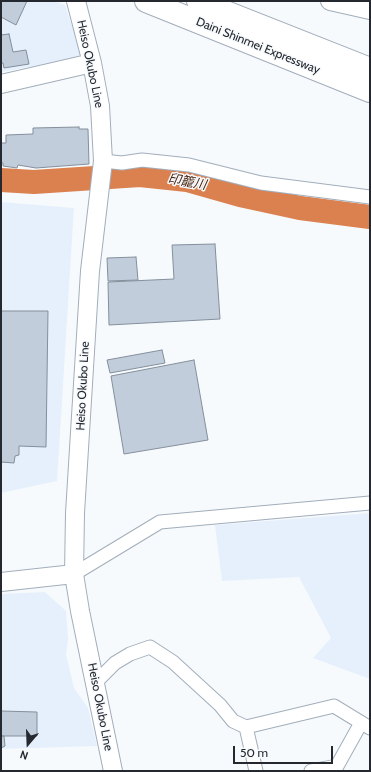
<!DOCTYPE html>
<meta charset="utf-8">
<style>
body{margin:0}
#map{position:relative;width:371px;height:772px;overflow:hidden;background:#f7fafd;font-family:Cabin,sans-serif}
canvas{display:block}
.frame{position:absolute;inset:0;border:2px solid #25292f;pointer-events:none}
.north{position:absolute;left:8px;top:724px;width:40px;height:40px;-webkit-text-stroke:3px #f7fafd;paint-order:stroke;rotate:199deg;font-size:11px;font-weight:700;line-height:16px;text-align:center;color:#25292f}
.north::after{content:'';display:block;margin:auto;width:14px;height:18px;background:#25292f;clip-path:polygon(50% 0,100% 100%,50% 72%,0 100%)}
.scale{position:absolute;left:233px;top:746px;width:100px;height:18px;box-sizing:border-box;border:2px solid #25292f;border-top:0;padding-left:5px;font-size:12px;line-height:14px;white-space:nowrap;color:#25292f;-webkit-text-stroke:3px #f7fafd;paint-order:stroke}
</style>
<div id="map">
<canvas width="371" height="772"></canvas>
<div class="frame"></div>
<div class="north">N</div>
<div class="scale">50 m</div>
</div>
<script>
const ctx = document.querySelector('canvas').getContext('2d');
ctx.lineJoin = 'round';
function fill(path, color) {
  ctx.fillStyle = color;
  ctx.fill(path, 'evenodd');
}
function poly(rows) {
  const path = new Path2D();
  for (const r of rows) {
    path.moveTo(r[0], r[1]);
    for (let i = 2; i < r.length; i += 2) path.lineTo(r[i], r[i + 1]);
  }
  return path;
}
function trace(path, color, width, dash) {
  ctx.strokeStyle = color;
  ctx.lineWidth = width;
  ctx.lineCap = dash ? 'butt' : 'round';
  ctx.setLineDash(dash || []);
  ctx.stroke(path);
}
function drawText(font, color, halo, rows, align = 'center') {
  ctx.font = font + ' Cabin,"Noto Sans JP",sans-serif';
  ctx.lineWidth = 3;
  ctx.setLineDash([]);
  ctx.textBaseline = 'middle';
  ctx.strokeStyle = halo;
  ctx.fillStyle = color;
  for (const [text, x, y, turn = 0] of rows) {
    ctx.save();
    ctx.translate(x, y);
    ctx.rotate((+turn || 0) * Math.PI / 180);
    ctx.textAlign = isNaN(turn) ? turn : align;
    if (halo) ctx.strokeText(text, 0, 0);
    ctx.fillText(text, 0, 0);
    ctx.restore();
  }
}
fill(poly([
 [1,1,53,1,65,5,81,52,79,58,1,72],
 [1,202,74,208,57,481,1,493],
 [370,513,370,679,313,658,331,638,299,577,222,581,215,525],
 [45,592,66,611,68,639,66,654,74,688,88,708,97,746,1,749,1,594]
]), '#e6f0fc');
trace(poly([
 [1,180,34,182,140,175,187,180,240,195,300,208,370,217]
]), '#db814f', 24);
const building = poly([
 [1,1,27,1,16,25,1,17,1,1],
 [9,34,13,52,26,50,29,64,4,68,3,63,1,63,1,35,9,34],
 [79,127,79,129,88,129,89,164,36,168,18,165,17,168,3,166,3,163,1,163,1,143,6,143,6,135,33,134,33,128,79,127],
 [215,244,220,319,109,325,108,282,174,279,172,245,215,244],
 [136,257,138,280,108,281,107,258,136,257],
 [1,311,48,311,46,447,19,446,19,455,15,456,14,463,1,462,1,311],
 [162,350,165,363,110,373,107,360,162,350],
 [194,360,208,440,124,454,111,376,194,360],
 [1,711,37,712,37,736,1,736,1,711],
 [1,736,4,736,5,746,1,748,1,736]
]);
fill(building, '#c1cddb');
trace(building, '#848f9c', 1);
const street = poly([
 [103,161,122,163,142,160,189,165,261,183,370,197],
 [74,574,160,522,370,503],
 [95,683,115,663,130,654,150,647,173,662,220,705,233,721,246,727,334,706,370,728],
 [246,727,256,771],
 [311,771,337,766,361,723]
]);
const secondary = poly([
 [76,1,92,63,100,106,103,161,90,271,75,513,74,574,80,611,113,771],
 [330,1,370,10],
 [1,84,92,63],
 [1,582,74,574]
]);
const highway = poly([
 [146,1,370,91],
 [198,1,370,69]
]);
trace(street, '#a2aebb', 15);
trace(secondary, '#a2aebb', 20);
trace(highway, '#a2aebb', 24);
trace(street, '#fff', 13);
trace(secondary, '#fff', 18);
trace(highway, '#fff', 22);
drawText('12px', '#25292f', '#f7fafd', [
 ["Daini Shinmei Expressway",258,46,22],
 ["Heiso Okubo Line",90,64,78],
 ["Heiso Okubo Line",83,386,-87],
 ["Heiso Okubo Line",100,707,79]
]);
drawText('italic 13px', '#48240f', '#f7fafd', [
 ["印籠川",187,182,10]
]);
</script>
